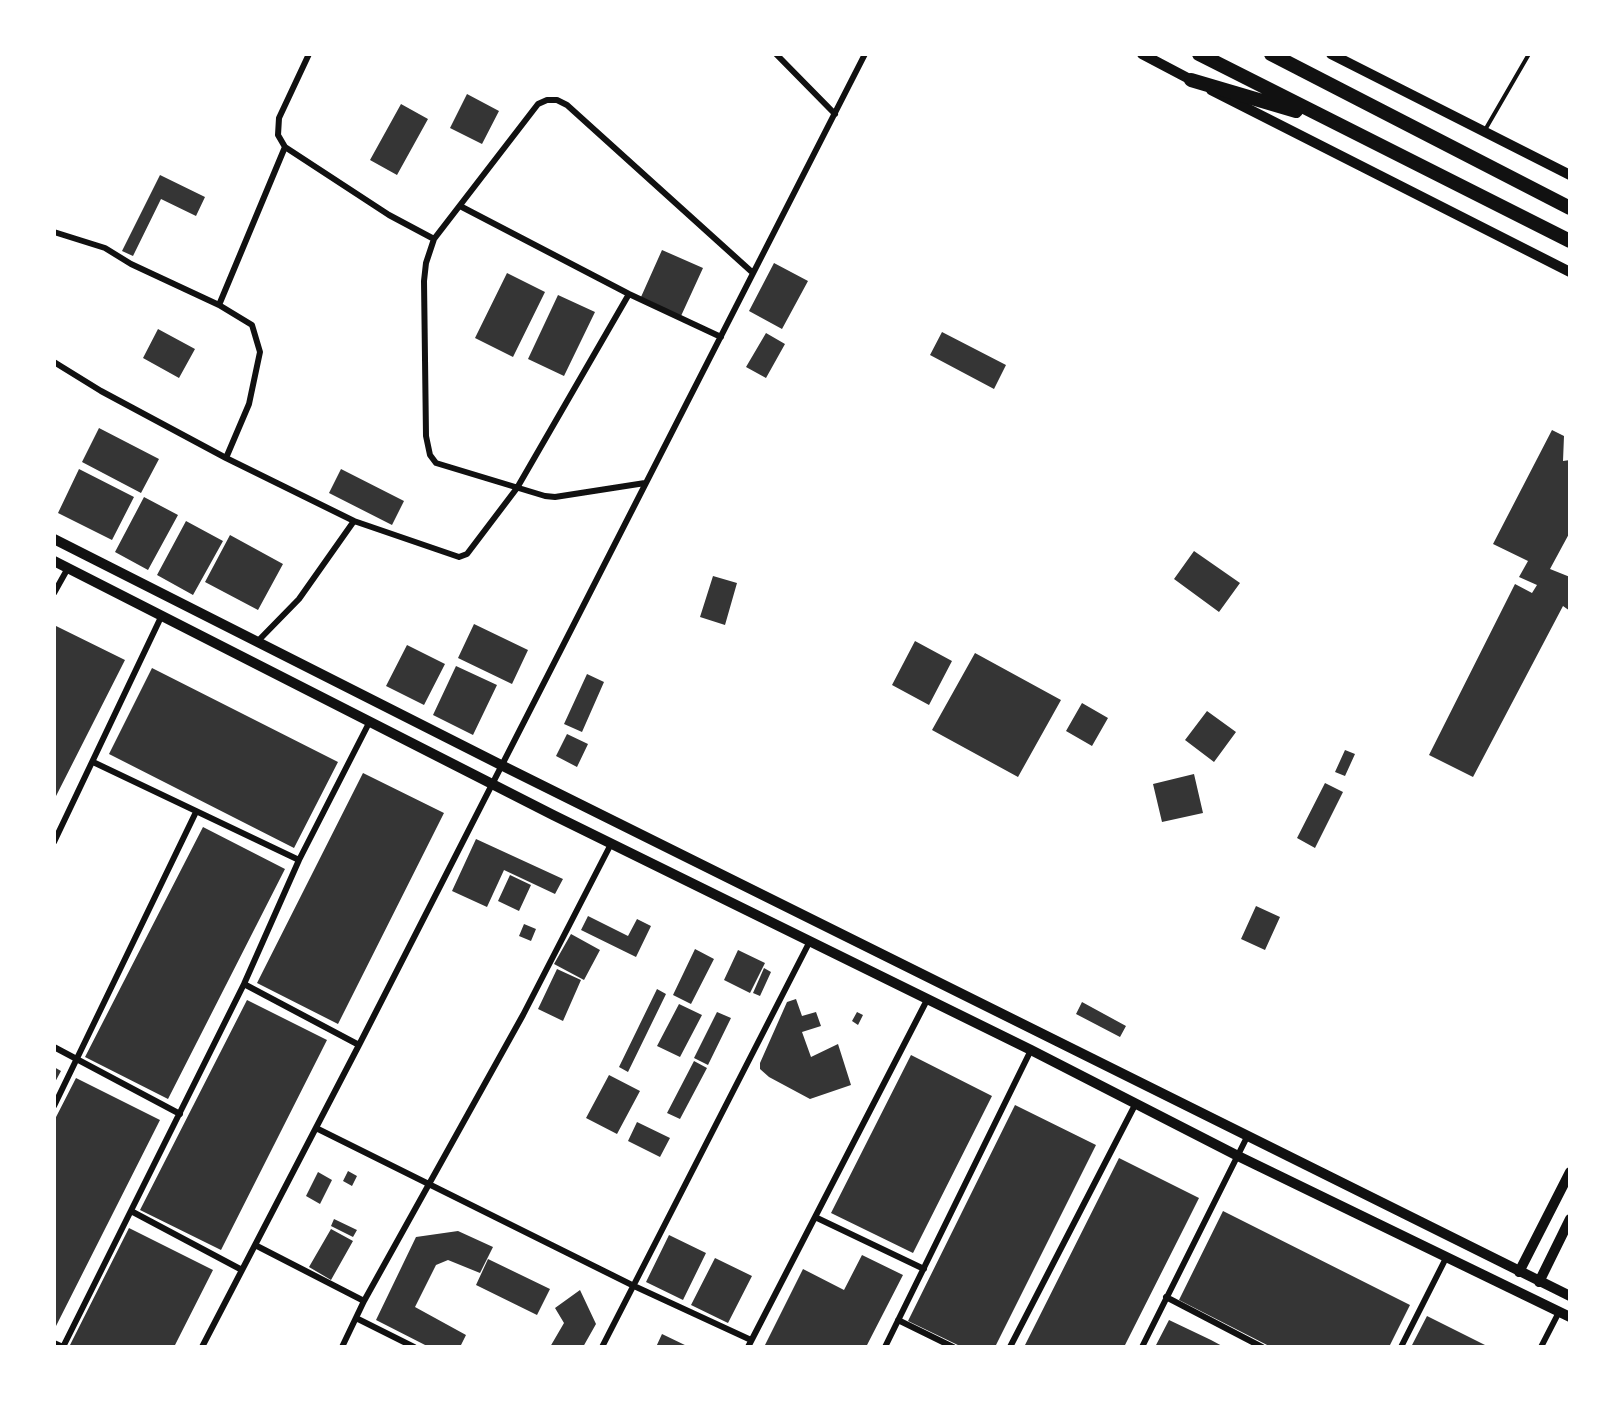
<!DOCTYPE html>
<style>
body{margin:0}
#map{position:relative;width:1624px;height:1401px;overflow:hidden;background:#fff;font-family:"Space Grotesk",sans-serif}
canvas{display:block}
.frame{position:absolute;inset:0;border:56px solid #fff;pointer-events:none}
</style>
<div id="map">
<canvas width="1624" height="1401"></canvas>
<div class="frame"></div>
</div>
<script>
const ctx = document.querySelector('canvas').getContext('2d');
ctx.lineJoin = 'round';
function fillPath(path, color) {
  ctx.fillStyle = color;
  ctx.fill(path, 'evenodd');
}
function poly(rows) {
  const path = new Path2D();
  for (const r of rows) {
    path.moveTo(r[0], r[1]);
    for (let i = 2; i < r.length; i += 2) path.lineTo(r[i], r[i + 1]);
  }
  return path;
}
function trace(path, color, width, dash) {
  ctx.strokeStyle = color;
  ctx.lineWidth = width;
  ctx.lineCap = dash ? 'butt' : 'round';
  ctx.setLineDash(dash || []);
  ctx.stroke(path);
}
const building = poly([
 [467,94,499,111,482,144,450,128],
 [401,104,428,119,397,175,370,160],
 [160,175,205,197,196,216,161,199,133,256,122,251],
 [662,250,703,268,681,316,641,297],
 [774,263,808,281,782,329,749,311],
 [507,273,545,292,513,357,475,338],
 [558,295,595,312,564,376,528,359],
 [158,329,195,349,179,378,143,358],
 [942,332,1006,365,994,389,930,355],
 [766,333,785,344,766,378,746,367],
 [99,428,159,459,141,493,82,462],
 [1552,430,1564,436,1563,461,1570,460,1570,532,1550,569,1570,577,1570,611,1563,606,1473,777,1429,755,1515,584,1532,593,1537,585,1519,577,1528,561,1493,544],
 [79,469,134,497,112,540,58,513],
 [341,469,404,501,392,525,329,493],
 [144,497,178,515,148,570,115,552],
 [186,521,223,541,193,595,157,575],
 [230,535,283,564,258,610,205,582],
 [1194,551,1240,583,1219,612,1174,579],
 [713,576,737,583,725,625,700,617],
 [474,624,528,650,512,684,458,658],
 [54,625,125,660,54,800],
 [915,641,952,661,929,705,892,685],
 [407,645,445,664,424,705,386,686],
 [975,653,1061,700,1018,777,932,730],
 [456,666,497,685,473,735,433,715],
 [152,668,338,762,294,848,109,754],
 [587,674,604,682,582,732,564,724],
 [1082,703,1108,718,1092,746,1066,731],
 [1207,711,1236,732,1214,762,1185,740],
 [567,734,588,744,577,767,556,756],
 [1345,750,1355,754,1345,776,1335,772],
 [363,773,444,813,338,1024,257,983],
 [1194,774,1203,813,1162,822,1153,784],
 [1325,783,1343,792,1315,848,1297,838],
 [203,827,285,869,168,1099,85,1057],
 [476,839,563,879,555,894,504,870,487,907,452,891],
 [510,875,531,885,519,911,498,901],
 [1256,906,1280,917,1265,950,1241,939],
 [588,916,628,936,637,919,651,926,636,957,581,930],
 [524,924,536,929,531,941,519,936],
 [571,934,600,950,584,980,554,964],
 [695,949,714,959,691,1004,673,995],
 [738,950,765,963,750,993,724,980],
 [764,968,771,972,760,996,753,993],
 [557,969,581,980,563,1021,538,1009],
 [657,989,666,994,628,1072,619,1067],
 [796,999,802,1016,816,1012,821,1026,802,1032,811,1057,838,1044,851,1085,810,1099,769,1077,760,1069,760,1063,787,1002],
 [247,1000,327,1040,221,1250,140,1210],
 [1082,1002,1126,1026,1120,1037,1076,1014],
 [679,1004,702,1015,680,1057,657,1046],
 [717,1012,731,1018,708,1065,694,1058],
 [857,1012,863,1015,858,1025,852,1021],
 [911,1055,992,1096,913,1253,831,1213],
 [694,1061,707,1068,680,1119,667,1113],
 [54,1067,61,1071,54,1084],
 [609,1075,640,1091,617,1134,586,1118],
 [76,1078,160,1120,54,1330,54,1121],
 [1015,1105,1096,1145,995,1347,962,1347,908,1321],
 [637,1122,670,1138,660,1157,628,1141],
 [1119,1158,1199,1198,1184,1228,1124,1347,1024,1347],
 [348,1171,357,1176,352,1186,343,1181],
 [318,1172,332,1180,320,1204,306,1196],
 [1223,1211,1410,1305,1389,1347,1271,1347,1179,1300],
 [334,1219,357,1230,353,1237,331,1226],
 [129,1228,213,1270,174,1347,69,1347],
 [331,1229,353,1241,331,1280,309,1267],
 [458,1231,493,1247,480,1273,448,1260,436,1265,415,1307,466,1335,460,1347,429,1347,376,1320,416,1237],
 [669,1235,706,1253,683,1300,646,1282],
 [862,1255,903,1275,866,1347,764,1347,803,1269,844,1290],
 [715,1258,752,1276,728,1323,691,1305],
 [488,1259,550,1289,537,1315,476,1285],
 [580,1290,596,1324,583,1347,550,1347,564,1323,555,1308],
 [1427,1316,1489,1347,1411,1347],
 [1169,1320,1211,1340,1224,1347,1155,1347],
 [662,1334,689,1347,656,1347]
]);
const service = poly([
 [1485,130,1529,54]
]);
const minor = poly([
 [309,54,279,118,278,135,285,147,389,215,434,239,426,263,424,281,426,436,430,455,436,463,545,496,555,497,645,483],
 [776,54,835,114],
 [460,206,629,294,721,337],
 [54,232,105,248,131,264,219,305],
 [434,239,538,104,547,100,557,100,567,105,753,273],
 [54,362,101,391,226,458],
 [354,521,459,557,467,554,517,488,629,294],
 [54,593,68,568],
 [257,642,299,599,354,521,226,458,249,404,260,352,252,325,219,305,285,147],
 [93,762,299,860],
 [54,842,162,615],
 [244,984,359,1045],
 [54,1047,180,1114],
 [54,1106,196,812],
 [316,1128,634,1286,751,1340],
 [131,1211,242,1270],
 [815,1217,924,1269],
 [255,1245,364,1301],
 [1166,1297,1262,1347],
 [356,1318,414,1347],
 [898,1320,953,1347],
 [54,1343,63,1347],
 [63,1347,244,984,299,860,370,721],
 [202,1347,359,1045,865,54],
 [342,1347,364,1301,523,1015,611,844],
 [602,1347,810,941],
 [748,1347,927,1000],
 [885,1347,1031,1050],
 [1010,1347,1136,1103],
 [1142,1347,1247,1137],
 [1401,1347,1446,1258],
 [1541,1347,1559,1312]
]);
const tertiary = poly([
 [1142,54,1197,83],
 [1331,54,1570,175],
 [1211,90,1570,272],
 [54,539,501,765,1570,1296],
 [54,561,553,815,1031,1050,1238,1156,1570,1317],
 [1519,1272,1570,1172],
 [1539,1282,1570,1219]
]);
const trunk = poly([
 [1199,54,1570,241],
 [1271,54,1570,208],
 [1191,80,1296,111]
]);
fillPath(building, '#353535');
trace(service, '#111', 4);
trace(minor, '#111', 6);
trace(tertiary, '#111', 10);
trace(trunk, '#111', 14);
</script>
